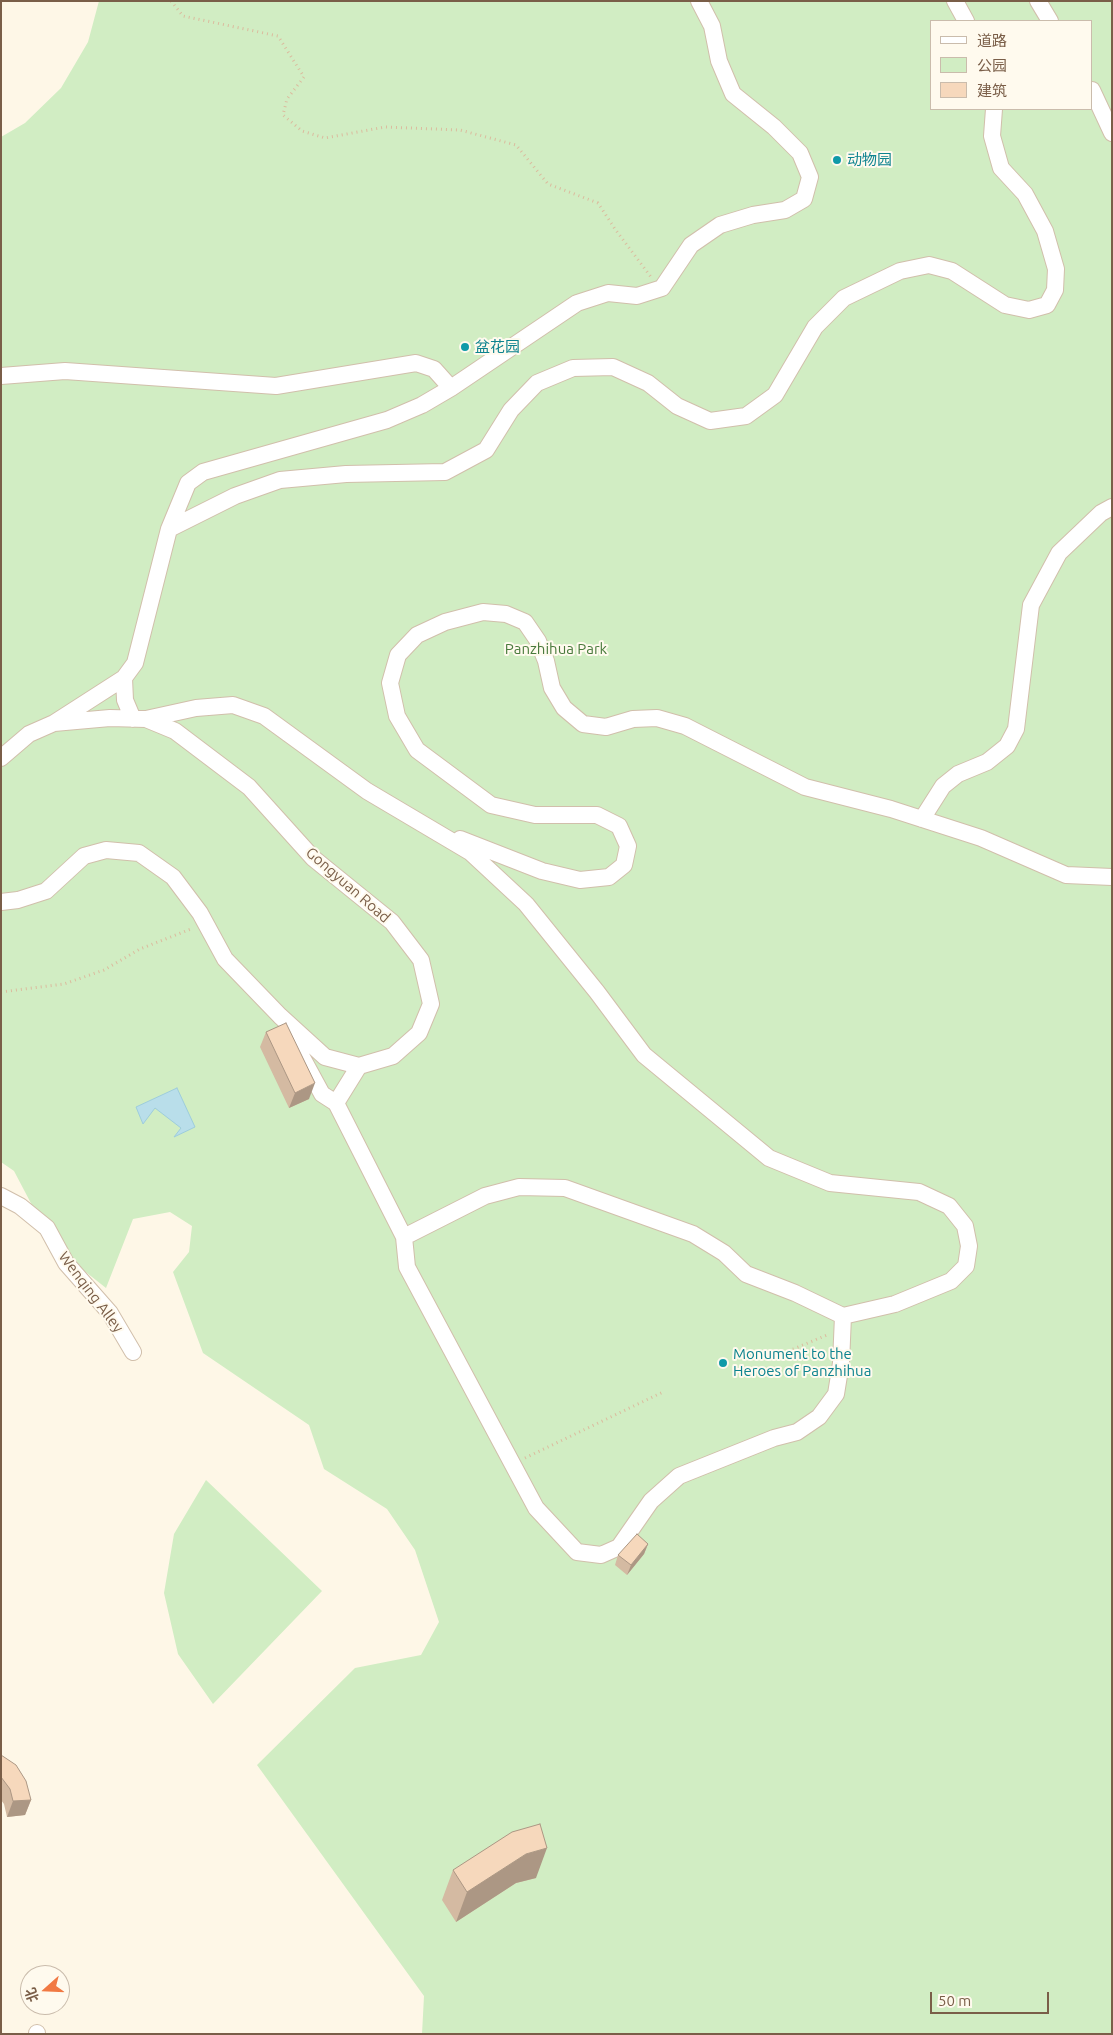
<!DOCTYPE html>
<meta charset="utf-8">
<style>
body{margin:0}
#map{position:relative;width:1113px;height:2035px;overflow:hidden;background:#fef7e7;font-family:Ubuntu,"Noto Sans SC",sans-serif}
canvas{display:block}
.frame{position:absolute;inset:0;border:2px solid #7a5e48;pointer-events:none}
.legend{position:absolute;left:930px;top:20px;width:162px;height:90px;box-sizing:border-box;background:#fffaee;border:1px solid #cabcac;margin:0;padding:6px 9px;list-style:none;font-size:15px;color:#7a5e48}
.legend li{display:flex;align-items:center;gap:10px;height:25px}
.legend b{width:25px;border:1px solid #cabcac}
.north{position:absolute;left:20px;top:1965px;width:50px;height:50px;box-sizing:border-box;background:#fffaee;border:1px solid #cabcac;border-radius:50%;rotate:250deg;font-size:14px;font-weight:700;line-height:20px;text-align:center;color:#7a5e48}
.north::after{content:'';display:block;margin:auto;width:18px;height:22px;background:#f17943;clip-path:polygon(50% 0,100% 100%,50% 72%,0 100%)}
.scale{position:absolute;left:930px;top:1992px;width:119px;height:22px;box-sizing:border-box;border:2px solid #7a5e48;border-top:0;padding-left:6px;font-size:15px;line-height:18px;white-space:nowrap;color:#7a5e48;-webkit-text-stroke:4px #fffaee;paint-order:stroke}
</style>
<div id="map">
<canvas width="1113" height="2035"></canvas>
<div class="frame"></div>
<ul class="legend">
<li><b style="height:6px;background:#fff"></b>道路</li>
<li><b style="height:14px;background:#d1edc3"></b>公园</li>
<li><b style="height:14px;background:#f6d8bc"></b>建筑</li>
</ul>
<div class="north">北</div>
<div class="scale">50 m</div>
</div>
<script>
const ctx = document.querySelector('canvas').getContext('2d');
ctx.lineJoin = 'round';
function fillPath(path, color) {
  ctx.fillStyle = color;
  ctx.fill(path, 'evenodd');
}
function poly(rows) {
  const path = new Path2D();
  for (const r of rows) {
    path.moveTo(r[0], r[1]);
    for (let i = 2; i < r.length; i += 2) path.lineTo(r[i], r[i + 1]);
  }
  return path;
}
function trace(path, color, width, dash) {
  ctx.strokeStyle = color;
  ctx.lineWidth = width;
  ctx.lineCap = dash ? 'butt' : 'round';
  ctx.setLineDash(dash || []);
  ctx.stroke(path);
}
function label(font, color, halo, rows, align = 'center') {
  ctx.font = font + ' Ubuntu,"Noto Sans SC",sans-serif';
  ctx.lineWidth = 4;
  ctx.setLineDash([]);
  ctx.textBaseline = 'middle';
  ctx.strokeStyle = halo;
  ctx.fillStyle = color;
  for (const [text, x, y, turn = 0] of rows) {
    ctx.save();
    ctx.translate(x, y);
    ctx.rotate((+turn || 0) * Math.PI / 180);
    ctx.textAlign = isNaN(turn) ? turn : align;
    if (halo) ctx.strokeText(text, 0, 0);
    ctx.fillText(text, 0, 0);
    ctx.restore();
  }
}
const green = poly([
 [99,1,1112,1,1112,2034,422,2034,424,1996,257,1765,355,1668,421,1655,439,1622,415,1550,387,1509,324,1469,309,1425,203,1353,173,1272,189,1252,192,1226,170,1212,133,1219,106,1288,54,1247,14,1171,1,1162,1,137,25,123,61,88,88,42],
 [932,21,1092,21,1092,109,932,109],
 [206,1480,322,1591,213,1704,178,1654,164,1593,174,1534]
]);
const water = poly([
 [177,1088,195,1127,174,1137,181,1128,155,1108,143,1124,136,1107,177,1088]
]);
const path = poly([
 [171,1,183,16,278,36,304,77,287,99,283,115,302,131,325,138,385,127,460,130,516,145,548,184,598,203,615,229,651,277],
 [1,992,64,984,104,970,140,949,191,929],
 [779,1355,827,1335],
 [525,1458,663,1392]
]);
const minor = poly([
 [955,1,966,21],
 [1038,1,1050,21],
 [1092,90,1112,133],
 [1,376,65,371,276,386,416,363,434,369,451,388],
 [169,529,235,496,280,480,346,474,445,472,486,450,511,410,537,383,573,368,613,367,648,383,677,406,710,421,746,416,775,395,815,327,844,298,900,271,929,265,952,271,1005,305,1029,310,1047,305,1055,290,1056,269,1045,231,1025,194,1001,168,992,136,994,109],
 [124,678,125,700,133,719],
 [146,719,196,708,233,705,264,716,367,791,470,852,526,904,597,992,644,1055,769,1158,830,1183,919,1192,949,1206,965,1226,969,1246,966,1266,951,1281,895,1304,843,1316,795,1293,746,1274,724,1253,693,1234,565,1188,519,1187,485,1196,404,1237],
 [54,723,124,678,135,663,169,529,188,483,203,472,387,420,422,405,451,388,577,303,608,293,637,296,662,288,691,245,720,225,753,215,785,210,804,199,810,177,800,153,774,127,733,94,719,61,712,26,699,1],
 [1,758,29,734,54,723,110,718,146,719,175,731,249,787,313,858,392,922,421,960,431,1004,419,1033,393,1056,359,1066,325,1057,280,1016,225,959,200,913,173,877,139,853,106,850,84,856,46,891,18,900,1,902],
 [922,819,943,786,958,774,987,762,1007,746,1016,729,1031,605,1059,553,1101,513,1112,507],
 [460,839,542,871,580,880,609,877,624,865,628,846,619,826,597,815,535,815,491,805,417,750,397,716,390,683,398,655,417,635,445,622,483,612,506,614,525,622,538,641,546,661,552,688,564,708,583,724,606,727,633,719,657,718,685,726,805,787,891,809,981,838,1066,875,1112,877],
 [290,1035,322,1094,336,1103,404,1237,407,1267,536,1508,577,1552,601,1555,619,1547,651,1501,679,1476,774,1438,797,1432,819,1417,836,1394,841,1363,843,1316],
 [336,1103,359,1066],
 [1,1196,20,1206,47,1228,66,1263,110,1313,133,1352],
 [37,2033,37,2034]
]);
const wall = poly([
 [266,1032,309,1099,289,1108,260,1047],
 [648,1544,644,1554,627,1575,615,1565,618,1555],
 [1,1755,31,1800,25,1815,7,1817,4,1804,1,1800],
 [453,1870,536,1878,516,1883,456,1922,442,1900]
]);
const shadedWall = poly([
 [315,1083,309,1099,289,1108,295,1093],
 [648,1544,644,1554,627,1575,631,1565],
 [31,1800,25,1815,7,1817,13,1801],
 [547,1848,536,1878,516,1883,456,1922,467,1892,526,1854]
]);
const building = poly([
 [286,1023,315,1083,295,1093,266,1032,286,1023],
 [637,1534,648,1544,631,1565,618,1555,637,1534],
 [1,1755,16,1765,26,1781,31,1800,13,1801,10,1789,1,1777,1,1755],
 [540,1824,547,1848,526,1854,467,1892,453,1870,512,1832,540,1824]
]);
const markers = [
 [837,160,5,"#0f9aa8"],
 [465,347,5,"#0f9aa8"],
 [723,1363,5,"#0f9aa8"]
];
const cultureNames = [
 ["动物园",847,160],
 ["盆花园",475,347],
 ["Monument to the",733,1354],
 ["Heroes of Panzhihua",733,1371]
];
const parkNames = [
 ["Panzhihua Park",556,649]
];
const streetNames = [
 ["Gongyuan Road",348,885,41],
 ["Wenqing Alley",91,1292,53]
];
fillPath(green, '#d1edc3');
fillPath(water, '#b9deea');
trace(water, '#9ecddc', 1);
trace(minor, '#d1bfab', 18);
trace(path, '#dbbb9e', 3, [1, 4]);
trace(minor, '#fff', 16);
fillPath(wall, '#d4baa2');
fillPath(shadedWall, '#ac9784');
fillPath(building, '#f6d8bc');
trace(building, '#ac9784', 1);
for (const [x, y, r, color] of markers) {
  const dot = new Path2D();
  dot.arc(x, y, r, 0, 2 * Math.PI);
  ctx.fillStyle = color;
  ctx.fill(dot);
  trace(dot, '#fffaee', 2);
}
label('15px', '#0d838f', '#fffaee', cultureNames, 'left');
label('15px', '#497a3c', '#fffaee', parkNames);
label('15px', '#7a5e48', '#fffaee', streetNames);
</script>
